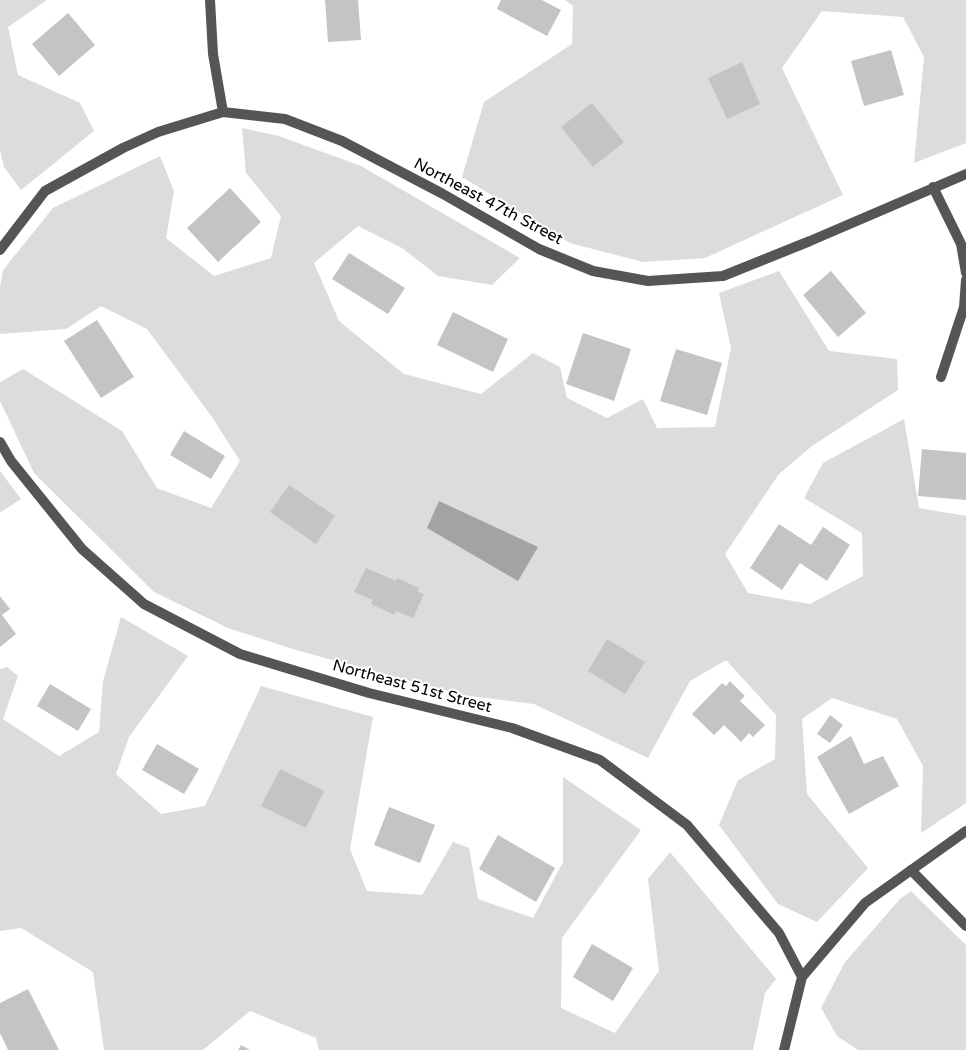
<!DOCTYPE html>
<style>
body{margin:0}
canvas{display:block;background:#fff}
</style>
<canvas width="966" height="1050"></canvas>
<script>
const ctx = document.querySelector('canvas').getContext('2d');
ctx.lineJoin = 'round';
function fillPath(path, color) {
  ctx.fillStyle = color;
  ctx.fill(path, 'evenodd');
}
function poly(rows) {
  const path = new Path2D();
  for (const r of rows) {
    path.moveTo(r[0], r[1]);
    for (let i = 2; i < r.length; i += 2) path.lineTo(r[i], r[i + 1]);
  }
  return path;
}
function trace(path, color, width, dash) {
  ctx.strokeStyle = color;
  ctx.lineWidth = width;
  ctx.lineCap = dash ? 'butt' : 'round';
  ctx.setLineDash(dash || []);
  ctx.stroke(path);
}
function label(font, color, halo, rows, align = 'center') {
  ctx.font = font + ' "Varela Round",sans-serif';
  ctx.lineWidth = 4;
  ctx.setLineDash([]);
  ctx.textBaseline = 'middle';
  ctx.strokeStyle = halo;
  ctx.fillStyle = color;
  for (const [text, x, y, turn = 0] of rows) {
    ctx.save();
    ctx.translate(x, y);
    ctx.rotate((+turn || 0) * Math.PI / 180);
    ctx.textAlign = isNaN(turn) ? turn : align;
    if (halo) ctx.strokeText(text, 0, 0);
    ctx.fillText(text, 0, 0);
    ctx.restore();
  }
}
const green = poly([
 [0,0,47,0,8,27,18,75,80,103,94,131,21,190,4,167,0,150],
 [565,0,966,0,966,143,914,163,924,57,903,17,822,11,782,68,843,195,705,258,643,262,570,243,462,177,484,102,572,44,573,6],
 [242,128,279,136,361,166,520,258,492,285,438,276,402,248,358,226,314,263,339,321,404,374,481,394,533,353,560,367,567,398,607,418,643,399,657,428,715,427,731,348,719,293,779,271,829,351,897,359,898,390,812,446,779,474,725,554,748,593,810,604,863,576,862,533,804,498,823,463,904,419,919,508,966,516,966,803,921,833,923,766,897,719,832,698,802,719,807,794,868,868,817,922,778,904,719,825,738,780,775,759,776,715,726,660,690,681,648,758,534,704,462,695,299,651,228,628,154,592,34,473,0,401,0,382,23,369,122,431,157,488,211,508,240,461,212,417,147,329,101,306,66,329,0,334,0,287,3,270,53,208,160,156,174,191,166,238,214,276,271,258,281,216,246,173],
 [0,471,21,499,1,512,0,511],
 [121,617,188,656,129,737,116,774,161,814,205,806,261,686,373,717,350,849,367,891,422,895,453,842,469,848,478,899,533,918,563,862,563,777,641,830,562,938,561,1008,615,1033,659,971,648,879,670,852,776,979,765,993,753,1050,319,1050,316,1038,250,1011,203,1050,104,1050,93,972,21,928,0,931,0,669,7,667,18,676,3,719,59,756,99,732,103,681],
 [911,891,966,945,966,1050,858,1050,837,1036,821,1008,845,962,900,899]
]);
const water = poly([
 [439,501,538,547,518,581,427,528]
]);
const building = poly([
 [325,0,358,0,361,40,328,42],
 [501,0,542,0,561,10,547,36,497,9],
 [68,13,95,45,59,76,32,44],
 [891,50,904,95,864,106,851,61],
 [742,62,760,104,727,119,708,78],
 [592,103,624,142,593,167,561,127],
 [230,188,261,222,218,262,187,228],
 [349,253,405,288,388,314,332,279],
 [831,271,866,313,838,337,803,295],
 [453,312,508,339,493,372,437,345],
 [97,320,134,377,101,398,64,341],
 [583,333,631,349,614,401,566,384],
 [676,349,722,363,707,415,660,401],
 [184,431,225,456,211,479,170,455],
 [922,449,966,453,966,500,918,496],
 [289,485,335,516,316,544,270,512],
 [779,524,811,545,823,527,850,545,827,581,800,563,782,590,750,568],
 [366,568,396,581,397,578,419,588,417,591,424,594,413,618,396,611,394,615,371,604,373,600,354,592],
 [0,596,10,609,2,615,16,634,0,647],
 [607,639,645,662,625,694,588,671],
 [730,681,745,696,740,701,765,725,753,737,749,733,741,742,724,725,714,735,692,714,722,683,726,686],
 [50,684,91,709,78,731,37,706],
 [830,715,843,725,830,743,817,734],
 [851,736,864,764,883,756,899,786,849,814,817,757],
 [157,744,199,769,184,794,142,770],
 [280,769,324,791,306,828,261,806],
 [389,807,435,825,420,863,374,845],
 [498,835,555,868,536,902,479,869],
 [592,944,633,968,613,1001,573,977],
 [28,989,59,1050,8,1050,0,1033,0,1003],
 [241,1045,250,1050,238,1050]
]);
const lane = poly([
 [911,870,966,926]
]);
const street = poly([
 [210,0,213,54,223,112],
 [933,187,961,244,966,273],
 [0,250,45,191,123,148,158,132,223,112,285,119,342,141,443,194,539,249,593,271,648,281,723,276,810,241,966,174],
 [941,377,964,307,966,280],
 [0,442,11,461,82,549,144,604,240,654,369,693,512,728,600,760,687,825,779,933,802,977],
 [784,1050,802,977,865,903,966,831]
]);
const streetNames = [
 ["Northeast 47th Street",488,202,28],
 ["Northeast 51st Street",412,687,15]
];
fillPath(green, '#dcdcdc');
fillPath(water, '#a3a3a3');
fillPath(building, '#c4c4c4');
trace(lane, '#555', 10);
trace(street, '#555', 10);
label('16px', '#000', '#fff', streetNames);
</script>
